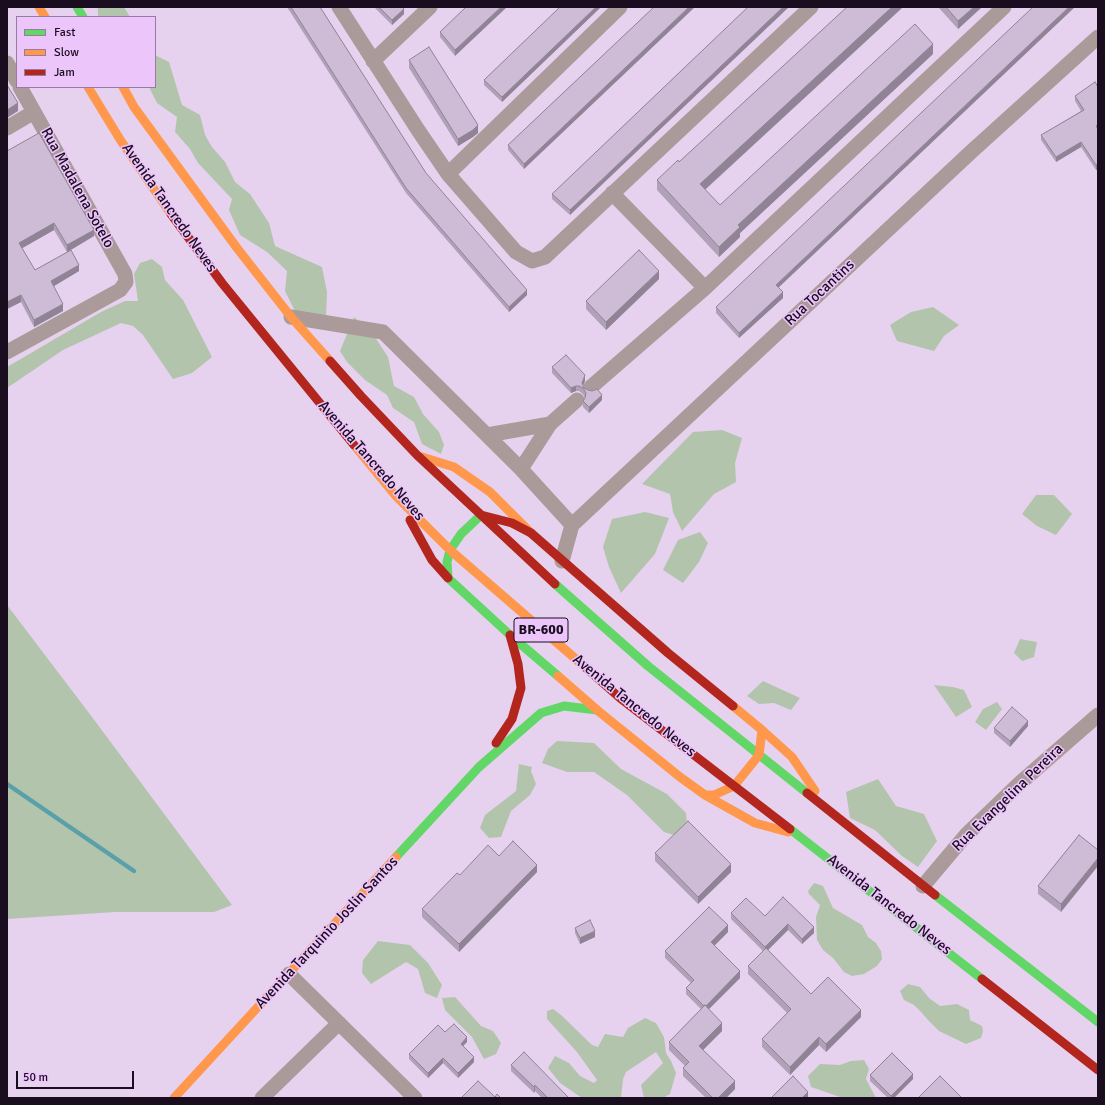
<!DOCTYPE html>
<style>
body{margin:0}
#map{position:relative;width:1105px;height:1105px;overflow:hidden;background:#e6d2ee;font-family:Signika,sans-serif}
canvas{display:block}
.frame{position:absolute;inset:0;border:8px solid #1b0d20;pointer-events:none}
.legend{position:absolute;left:16px;top:16px;width:140px;height:72px;box-sizing:border-box;background:#ecc5fb;border:1px solid #987ba3;margin:0;padding:5px 7px;list-style:none;font-size:12px;color:#1b0d20}
.legend li{display:flex;align-items:center;gap:8px;height:20px}
.legend b{width:20px;border:1px solid #987ba3}
.scale{position:absolute;left:16px;top:1071px;width:118px;height:18px;box-sizing:border-box;border:2px solid #1b0d20;border-top:0;padding-left:5px;font-size:12px;line-height:14px;white-space:nowrap;color:#1b0d20;-webkit-text-stroke:3px #ecc5fb;paint-order:stroke}
</style>
<div id="map">
<canvas width="1105" height="1105"></canvas>
<div class="frame"></div>
<ul class="legend">
<li><b style="height:5px;background:#63d668"></b>Fast</li>
<li><b style="height:5px;background:#ff974d"></b>Slow</li>
<li><b style="height:5px;background:#b3261e"></b>Jam</li>
</ul>
<div class="scale">50 m</div>
</div>
<script>
const ctx = document.querySelector('canvas').getContext('2d');
ctx.lineJoin = 'round';
function fillPath(path, color) {
  ctx.fillStyle = color;
  ctx.fill(path, 'evenodd');
}
function poly(rows) {
  const path = new Path2D();
  for (const r of rows) {
    path.moveTo(r[0], r[1]);
    for (let i = 2; i < r.length; i += 2) path.lineTo(r[i], r[i + 1]);
  }
  return path;
}
function trace(path, color, width, dash) {
  ctx.strokeStyle = color;
  ctx.lineWidth = width;
  ctx.lineCap = dash ? 'butt' : 'round';
  ctx.setLineDash(dash || []);
  ctx.stroke(path);
}
function label(font, color, halo, rows, align = 'center') {
  ctx.font = font + ' Signika,sans-serif';
  ctx.lineWidth = 3;
  ctx.setLineDash([]);
  ctx.textBaseline = 'middle';
  ctx.strokeStyle = halo;
  ctx.fillStyle = color;
  for (const [text, x, y, turn = 0] of rows) {
    ctx.save();
    ctx.translate(x, y);
    ctx.rotate((+turn || 0) * Math.PI / 180);
    ctx.textAlign = isNaN(turn) ? turn : align;
    if (halo) ctx.strokeText(text, 0, 0);
    ctx.fillText(text, 0, 0);
    ctx.restore();
  }
}
const green = poly([
 [96,7,124,7,130,17,98,17,98,9],
 [155,55,169,62,182,105,200,115,205,135,212,147,225,162,235,182,250,194,269,223,275,246,322,267,327,292,326,318,296,313,285,291,287,271,267,252,240,235,229,210,232,199,198,163,190,149,175,132,177,117,157,103,149,87,155,87],
 [152,259,162,267,165,280,183,300,212,357,192,373,173,379,143,335,133,326,121,323,63,350,7,388,7,367,101,312,125,301,138,301,134,274,140,263],
 [933,307,959,325,944,336,934,351,897,341,890,325,911,312],
 [354,317,371,331,388,357,394,386,414,397,423,414,439,432,444,445,441,454,422,444,414,422,393,408,387,395,365,380,347,362,340,351],
 [722,430,742,438,735,463,736,482,714,494,682,531,673,512,670,494,642,484,693,432],
 [1036,495,1054,495,1072,514,1056,535,1037,526,1022,514],
 [645,512,669,518,655,554,621,593,609,567,603,547,612,519],
 [700,532,708,543,699,562,683,583,663,570,678,540],
 [7,605,92,717,232,905,214,912,115,912,7,919],
 [1020,639,1037,642,1034,657,1022,661,1014,653],
 [763,681,800,698,791,710,774,703,759,704,747,696],
 [934,685,953,687,964,690,972,707,956,717],
 [997,702,1002,709,986,730,975,722,983,709],
 [557,741,594,743,621,769,667,794,686,813,687,826,677,836,664,832,627,795,594,772,567,772,542,763,548,749],
 [519,764,532,767,531,771,536,784,530,795,511,811,501,837,489,838,480,828,485,815,516,791],
 [878,779,896,806,924,814,937,841,918,867,902,856,875,830,850,818,846,792],
 [814,883,823,886,833,908,862,925,868,937,876,943,881,951,882,959,877,966,864,974,852,976,844,972,833,958,823,950,817,940,816,917,820,905,809,894,808,891],
 [378,941,410,945,428,963,442,985,437,998,425,993,418,969,406,962,371,984,362,973,363,960],
 [908,984,920,987,929,998,940,1006,957,1004,969,1010,970,1020,982,1026,983,1031,981,1038,966,1044,939,1031,928,1020,922,1013,914,1005,904,1000,900,991],
 [455,997,481,1026,493,1031,501,1043,496,1054,484,1059,472,1037,445,1010,442,998],
 [553,1009,561,1015,592,1045,598,1047,605,1034,623,1037,628,1028,645,1018,656,1023,664,1037,666,1053,671,1061,676,1073,670,1094,663,1098,644,1098,641,1085,663,1063,656,1052,626,1072,623,1079,621,1098,582,1098,560,1083,548,1068,555,1056,569,1063,580,1076,594,1083,597,1080,577,1052,547,1019,547,1011],
 [864,1060,869,1069,866,1079,876,1098,843,1098,811,1087,808,1076,820,1064,840,1065,851,1061]
]);
const stream = poly([
 [7,784,134,871]
]);
const street = poly([
 [339,7,418,130,448,174,516,252,532,261,545,257,811,7],
 [373,61,430,7],
 [7,63,17,81],
 [7,128,34,112],
 [448,174,620,7],
 [612,193,705,288,1004,7],
 [291,317,383,332,521,469,572,525],
 [7,352,120,290,126,282,125,274,20,87],
 [591,387,705,288],
 [487,435,550,424],
 [521,469,550,424,577,400],
 [562,561,572,525,972,151,1098,37],
 [923,886,966,835,1020,783,1098,715],
 [289,974,415,1098],
 [262,1098,339,1023]
]);
const fast = poly([
 [77,7,83,17],
 [481,515,461,534,450,550,447,562,448,578,510,635,558,676],
 [555,584,648,666,807,793],
 [790,829,982,979],
 [396,857,479,767,541,713,564,706,597,710],
 [935,895,1098,1022]
]);
const slow = poly([
 [39,7,45,17],
 [88,87,121,141,171,214],
 [123,87,134,107,237,248,291,317,330,361],
 [354,445,395,495,450,550,585,667],
 [422,457,454,467,490,492,531,533],
 [558,676,597,710,680,777,705,795,714,795,734,786,759,755,762,730,733,706],
 [762,730,792,757,815,791],
 [705,795,755,823,788,832],
 [174,1098,396,857]
]);
const jam = poly([
 [171,214,222,283,354,445],
 [330,361,361,396,417,455,555,584],
 [481,515,512,523,531,533,668,653,733,706],
 [410,520,432,560,448,578],
 [585,667,620,698,790,829],
 [496,743,512,719,521,688,518,664,510,635],
 [807,793,935,895],
 [982,979,1098,1070]
]);
const wall = poly([
 [287,7,320,7,426,173,527,295,509,312,406,193],
 [375,7,402,7,404,14,392,25,375,8],
 [466,7,455,56,440,37,440,32],
 [560,7,601,7,502,102,484,85,484,80],
 [654,7,524,169,508,150,508,145],
 [748,7,570,215,552,199,552,194],
 [847,7,903,7,705,190,720,205,933,54,740,233,740,237,719,257,657,190,657,180,679,162],
 [939,7,982,7,958,29,939,8],
 [409,60,478,133,473,137,458,146,409,68],
 [1098,87,1098,169,1096,170,1081,147,1056,162,1041,140,1041,135,1081,111,1075,101,1075,96],
 [7,151,94,236,71,250,79,271,53,286,63,311,34,327,21,302,7,309],
 [54,230,67,252,35,270,22,248],
 [659,279,606,330,586,309,586,301],
 [779,288,783,298,739,338,716,313,716,307],
 [552,367,585,381,583,385,584,388,602,400,589,413,583,407,583,401,585,398,583,394,579,391,576,391,571,393,552,373],
 [1028,726,1010,747,994,733,994,728],
 [1079,835,1061,912,1038,894,1038,886],
 [655,853,731,872,698,904,655,861],
 [499,856,537,872,459,952,422,917,422,909,460,875],
 [731,913,765,916,814,933,802,944,788,930,768,950,811,994,861,1017,826,1052,819,1045,790,1075,762,1047,762,1039,787,1013,748,974,748,966,763,951,731,919],
 [575,928,595,937,580,944,575,933],
 [728,932,714,946,740,978,709,1009,722,1031,703,1050,735,1089,726,1098,706,1098,683,1076,683,1068,685,1066,669,1050,669,1042,701,1009,686,994,686,988,691,983,665,958,665,951],
 [445,1032,467,1042,463,1046,474,1062,458,1078,443,1063,428,1078,409,1059,409,1054],
 [511,1065,569,1098,542,1098,535,1091,534,1093,511,1071],
 [870,1075,913,1079,894,1098,888,1098,870,1081]
]);
const shadedWall = poly([
 [501,7,507,7,455,56,455,50],
 [596,7,601,7,502,102,502,97],
 [689,7,695,7,524,169,524,164],
 [783,7,789,7,570,215,570,210],
 [892,7,903,7,700,194,700,184],
 [974,7,982,7,958,29,958,21],
 [1069,7,1075,7,776,290,776,285],
 [404,9,404,14,392,25,392,20],
 [933,44,933,54,740,233,740,237,719,257,719,247,738,225],
 [18,103,18,111,7,118,7,110],
 [478,125,478,133,473,137,458,146,458,139],
 [1081,142,1081,147,1056,162,1056,157],
 [1098,164,1098,169,1096,170,1096,165],
 [54,223,54,230,19,250,19,243],
 [94,230,94,236,67,252,67,245],
 [79,265,79,271,51,288,51,281],
 [659,271,659,279,606,330,606,322],
 [527,290,527,295,509,312,509,307],
 [783,292,783,298,739,338,739,333],
 [21,295,21,302,7,309,7,302],
 [63,304,63,311,34,327,34,320],
 [585,375,585,381,582,388,582,383],
 [576,386,576,391,571,393,571,388],
 [602,395,602,400,589,413,589,407],
 [1028,721,1028,726,1010,747,1010,741],
 [1098,858,1098,866,1061,912,1061,904],
 [731,864,731,872,698,904,698,897],
 [537,865,537,872,459,952,459,944],
 [788,924,788,930,765,953,765,947],
 [728,925,728,932,711,949,711,942],
 [814,927,814,933,802,944,802,939],
 [595,931,595,937,580,944,580,938],
 [740,971,740,978,705,1013,705,1007],
 [861,1010,861,1017,826,1052,826,1044],
 [722,1023,722,1031,699,1054,699,1046],
 [467,1037,467,1042,461,1048,461,1044],
 [819,1037,819,1045,790,1075,790,1067],
 [474,1057,474,1062,458,1078,458,1073],
 [443,1058,443,1063,428,1078,428,1073],
 [913,1074,913,1079,894,1098,891,1098,891,1096],
 [735,1081,735,1089,726,1098,718,1098],
 [535,1085,535,1091,534,1093,534,1087],
 [808,1092,808,1097,807,1098,802,1098]
]);
const building = poly([
 [291,7,320,7,426,173,527,290,509,307,406,188,291,7],
 [379,7,402,7,404,9,392,20,379,7],
 [466,7,501,7,455,50,440,32,466,7],
 [560,7,596,7,502,97,484,80,560,7],
 [654,7,689,7,524,164,508,145,654,7],
 [748,7,783,7,570,210,552,194,748,7],
 [847,7,892,7,700,184,720,205,915,24,933,44,738,225,740,227,719,247,657,180,678,160,679,162,847,7],
 [946,7,974,7,958,21,946,7],
 [1033,7,1069,7,776,285,783,292,739,333,716,307,1033,7],
 [429,47,478,125,473,130,458,139,409,60,429,47],
 [1095,82,1098,87,1098,125,1096,126,1098,129,1098,164,1096,165,1081,142,1056,157,1041,135,1084,110,1075,96,1095,82],
 [7,85,18,103,7,110,7,85],
 [39,133,94,230,67,245,54,223,19,243,35,270,71,250,79,265,51,281,63,304,34,320,21,295,7,302,7,151,39,133],
 [639,250,659,271,606,322,586,301,639,250],
 [566,355,585,375,582,383,584,388,588,390,592,391,597,389,602,395,589,407,583,401,585,398,586,393,583,388,579,386,576,386,571,388,552,367,566,355],
 [1012,707,1028,721,1010,741,994,728,1012,707],
 [688,821,731,864,698,897,655,853,688,821],
 [1079,835,1098,850,1098,858,1061,904,1038,886,1079,835],
 [513,841,537,865,459,944,422,909,457,873,460,875,488,845,499,856,513,841],
 [783,897,814,927,802,939,788,924,765,947,731,913,746,898,765,916,783,897],
 [709,907,728,925,711,942,740,971,706,1006,705,1005,704,1006,686,988,694,980,665,951,709,907],
 [590,920,595,931,580,938,575,928,590,920],
 [766,948,811,994,828,977,861,1010,826,1044,819,1037,790,1067,762,1039,791,1009,748,966,766,948],
 [705,1005,722,1023,699,1046,735,1081,718,1098,713,1098,683,1068,689,1062,669,1042,705,1005],
 [454,1024,467,1037,461,1044,474,1057,458,1073,443,1058,428,1073,409,1054,438,1025,445,1032,454,1024],
 [524,1052,569,1098,548,1098,535,1085,534,1087,511,1065,524,1052],
 [892,1053,913,1074,891,1096,870,1075,892,1053],
 [793,1076,808,1092,802,1098,771,1098,793,1076],
 [940,1076,962,1098,918,1098,940,1076],
 [478,1081,495,1097,497,1094,501,1098,461,1098,478,1081]
]);
const shields = [
 [541,630,54]
];
const shieldNames = [
 ["BR-600",541,630]
];
const streetNames = [
 ["Rua Madalena Sotelo",77,188,61],
 ["Avenida Tancredo Neves",169,208,55],
 ["Rua Tocantins",820,293,-43],
 ["Avenida Tancredo Neves",371,461,49],
 ["Avenida Tancredo Neves",634,706,39],
 ["Rua Evangelina Pereira",1008,798,-44],
 ["Avenida Tancredo Neves",889,905,38],
 ["Avenida Tarquinio Joslin Santos",327,933,-47]
];
fillPath(green, '#b3c4ad');
trace(stream, '#59a0a9', 4.5);
trace(street, '#aa9b9a', 15);
trace(fast, '#63d668', 9);
trace(slow, '#ff974d', 9);
trace(jam, '#b3261e', 9);
fillPath(wall, '#b1a1b8');
fillPath(shadedWall, '#908396');
fillPath(building, '#cebbd6');
trace(building, '#908396', 1);
for (const [x, y, w] of shields) {
  const box = new Path2D();
  box.roundRect(x - w / 2, y - 12, w, 24, 3);
  ctx.fillStyle = '#ecc5fb';
  ctx.fill(box);
  trace(box, '#1b0d20', 1);
}
label('bold 14px', '#1b0d20', null, shieldNames);
label('15px', '#1b0d20', '#ecc5fb', streetNames);
</script>
